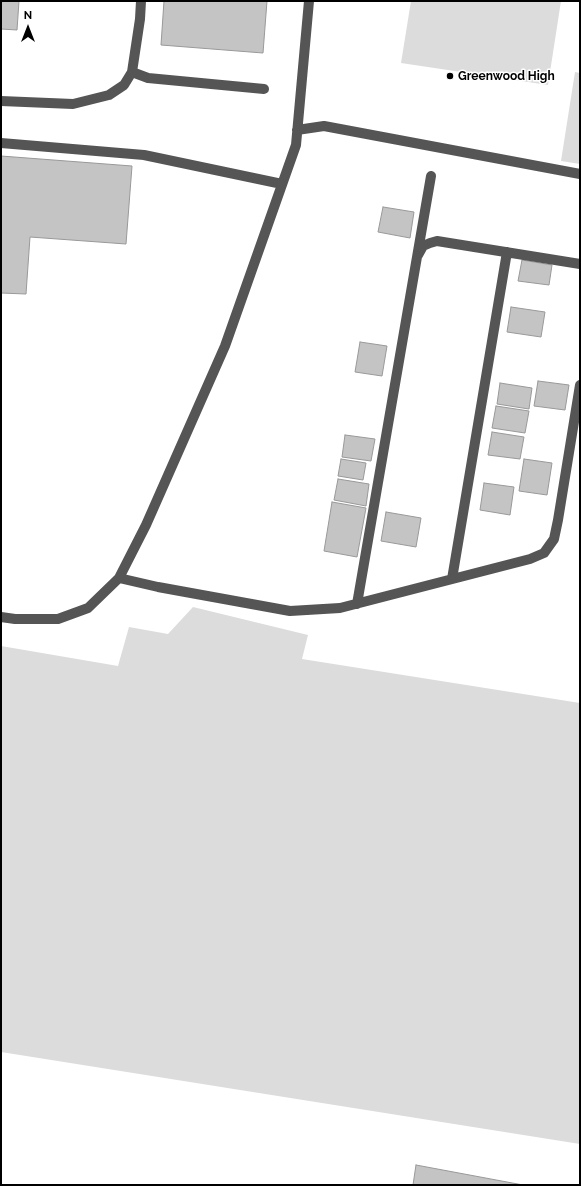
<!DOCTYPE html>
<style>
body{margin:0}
#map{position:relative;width:581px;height:1186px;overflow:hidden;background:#fff;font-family:Raleway,sans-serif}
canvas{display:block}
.frame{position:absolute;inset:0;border:2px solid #000;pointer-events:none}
.north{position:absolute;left:8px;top:8px;width:40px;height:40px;-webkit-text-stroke:3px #fff;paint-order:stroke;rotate:0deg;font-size:11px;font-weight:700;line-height:16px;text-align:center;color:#000}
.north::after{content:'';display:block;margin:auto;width:14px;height:18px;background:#000;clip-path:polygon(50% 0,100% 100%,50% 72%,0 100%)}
</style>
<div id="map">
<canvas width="581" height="1186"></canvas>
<div class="frame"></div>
<div class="north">N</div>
</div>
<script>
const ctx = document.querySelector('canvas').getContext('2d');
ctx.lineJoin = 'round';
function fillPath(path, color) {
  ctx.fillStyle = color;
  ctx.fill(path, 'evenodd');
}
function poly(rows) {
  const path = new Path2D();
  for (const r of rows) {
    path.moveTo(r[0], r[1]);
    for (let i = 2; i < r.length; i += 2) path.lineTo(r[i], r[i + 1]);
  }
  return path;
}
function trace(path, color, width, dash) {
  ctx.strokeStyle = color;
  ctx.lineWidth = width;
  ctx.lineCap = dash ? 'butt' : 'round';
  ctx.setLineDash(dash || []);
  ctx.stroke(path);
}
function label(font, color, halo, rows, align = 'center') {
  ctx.font = font + ' Raleway,sans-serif';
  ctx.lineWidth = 3;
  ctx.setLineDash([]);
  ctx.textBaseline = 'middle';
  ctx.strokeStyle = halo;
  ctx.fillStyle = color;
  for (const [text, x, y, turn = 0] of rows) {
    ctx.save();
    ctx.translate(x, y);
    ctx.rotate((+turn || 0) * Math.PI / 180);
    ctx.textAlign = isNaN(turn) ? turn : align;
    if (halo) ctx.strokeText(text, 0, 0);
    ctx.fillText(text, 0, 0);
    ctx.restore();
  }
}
const green = poly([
 [411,1,561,1,548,85,401,63],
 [575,72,580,73,580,164,561,161],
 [193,607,308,635,302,659,580,703,580,1144,1,1052,1,646,118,666,129,627,168,634]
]);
const building = poly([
 [1,1,19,1,17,30,1,29,1,1],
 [164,1,267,1,263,53,161,45,164,1],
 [1,156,132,166,126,244,30,237,26,294,1,293,1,156],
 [383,207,414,212,410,238,378,232,383,207],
 [522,260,552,265,549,285,518,281,522,260],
 [511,307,545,312,541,337,507,332,511,307],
 [360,342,387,346,382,376,355,372,360,342],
 [538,381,569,385,565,410,534,406,538,381],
 [500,383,532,388,529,409,497,404,500,383],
 [496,406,529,411,525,433,492,428,496,406],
 [492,432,524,437,520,459,488,455,492,432],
 [345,435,375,439,371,461,342,457,345,435],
 [341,459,366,463,363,480,338,476,341,459],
 [524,459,552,463,547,495,519,491,524,459],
 [338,479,369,484,366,506,334,500,338,479],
 [484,483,514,487,510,515,480,510,484,483],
 [332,502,366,508,357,557,324,551,332,502],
 [386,512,421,518,416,547,381,541,386,512],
 [416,1165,523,1185,413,1185,416,1165]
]);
const minor = poly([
 [132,72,148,78,264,89],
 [1,101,73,104,109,95,124,85,132,72,140,19,141,1],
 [297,130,324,126,580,174],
 [1,143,144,155,282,184],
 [418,255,423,246,430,243,437,241,580,264],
 [119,578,158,587,290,611,340,608,530,559,544,553,554,539,558,520,580,385],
 [452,579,507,252],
 [357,604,431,176],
 [1,617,15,619,58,619,88,608,119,578,146,525,225,346,296,145,309,1]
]);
const markers = [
 [450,76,4,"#000"]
];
const poiNames = [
 ["Greenwood High",458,76]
];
fillPath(green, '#dcdcdc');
fillPath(building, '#c4c4c4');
trace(building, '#999', 1);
trace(minor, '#555', 10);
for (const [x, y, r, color] of markers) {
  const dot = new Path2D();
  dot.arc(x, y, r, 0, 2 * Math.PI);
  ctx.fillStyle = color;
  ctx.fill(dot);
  trace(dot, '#fff', 1.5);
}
label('bold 12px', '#000', '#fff', poiNames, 'left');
</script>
